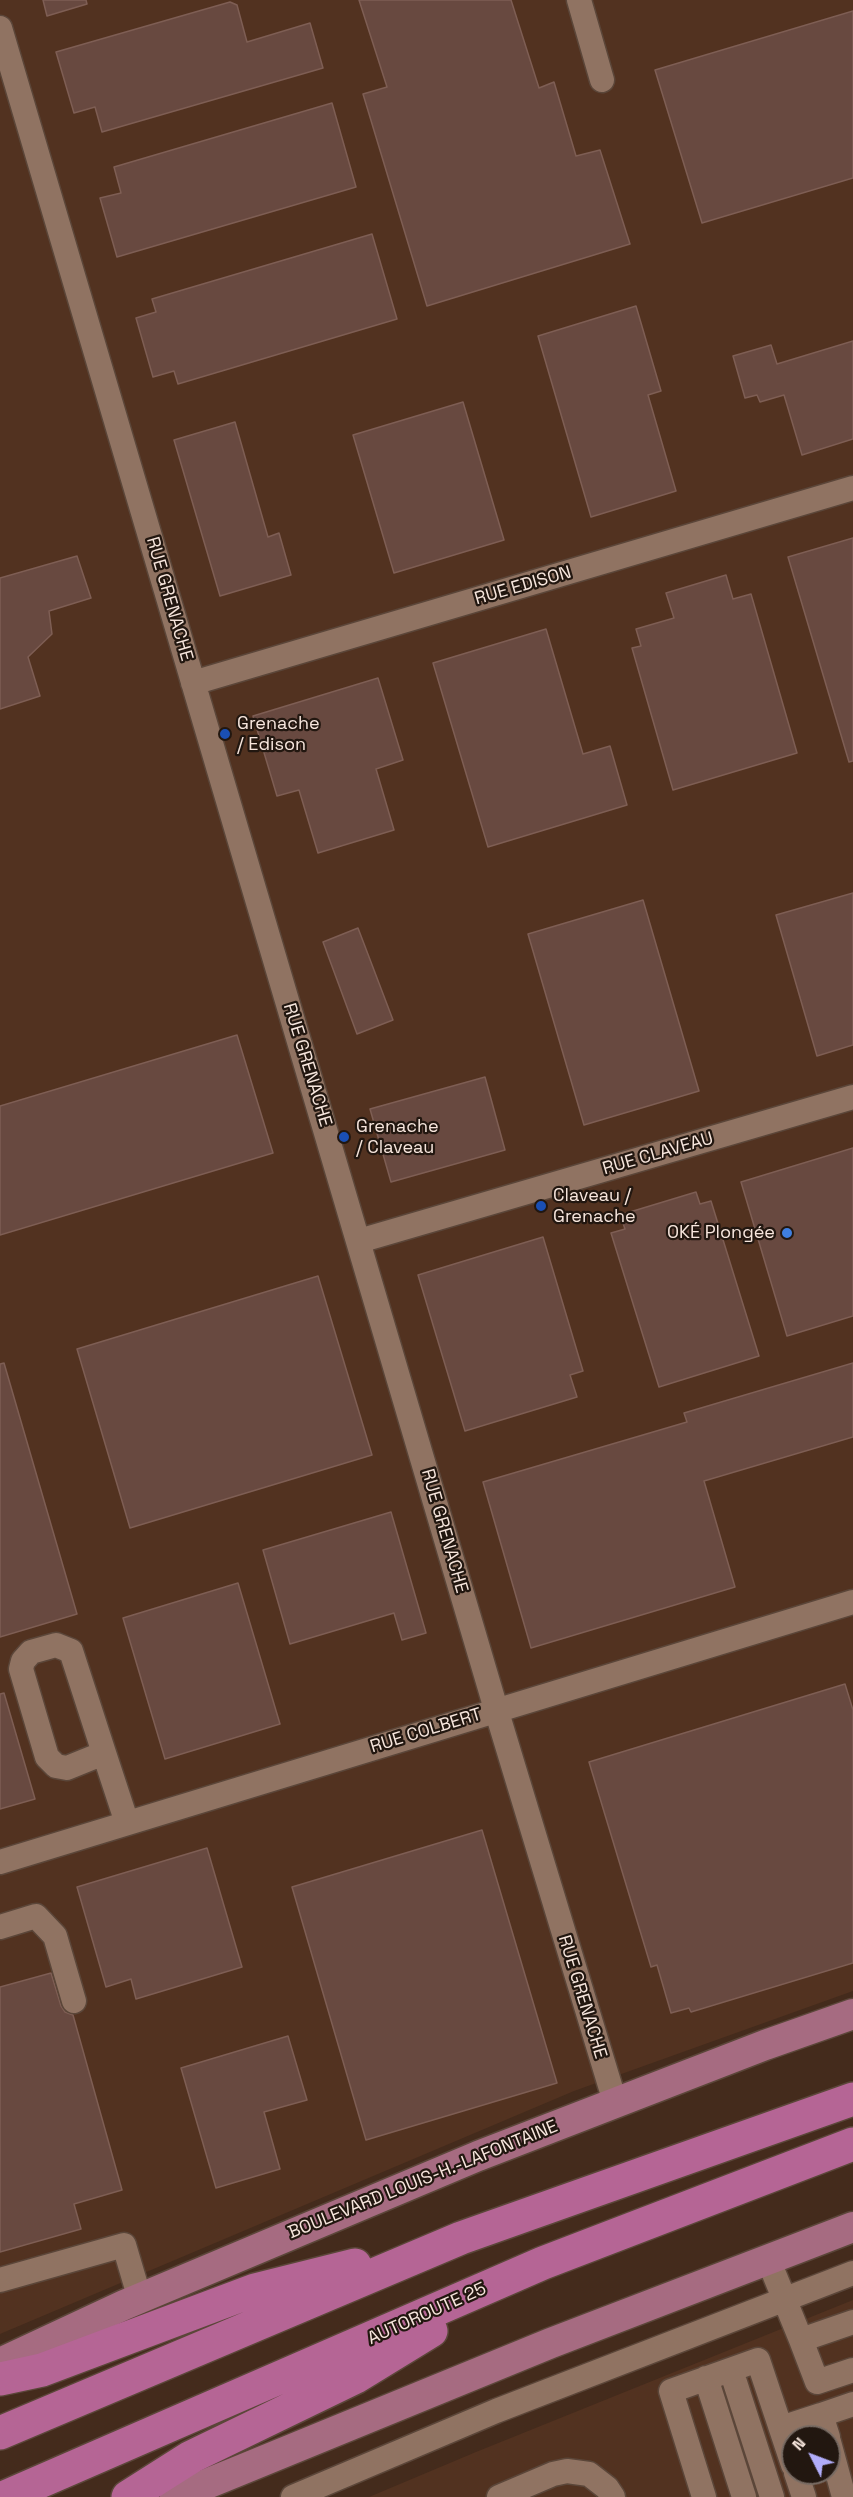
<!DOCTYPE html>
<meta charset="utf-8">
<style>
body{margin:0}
#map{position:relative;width:853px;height:2497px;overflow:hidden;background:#442b1c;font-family:"Space Grotesk",sans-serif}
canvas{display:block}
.north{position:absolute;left:781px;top:2425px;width:60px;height:60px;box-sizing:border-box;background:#221710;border:2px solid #776a62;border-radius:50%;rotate:312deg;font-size:16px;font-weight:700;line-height:24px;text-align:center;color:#f7e6dd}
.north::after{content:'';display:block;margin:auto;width:21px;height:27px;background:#b1adfa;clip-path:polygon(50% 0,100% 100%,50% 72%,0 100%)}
</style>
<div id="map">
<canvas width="853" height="2497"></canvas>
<div class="north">N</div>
</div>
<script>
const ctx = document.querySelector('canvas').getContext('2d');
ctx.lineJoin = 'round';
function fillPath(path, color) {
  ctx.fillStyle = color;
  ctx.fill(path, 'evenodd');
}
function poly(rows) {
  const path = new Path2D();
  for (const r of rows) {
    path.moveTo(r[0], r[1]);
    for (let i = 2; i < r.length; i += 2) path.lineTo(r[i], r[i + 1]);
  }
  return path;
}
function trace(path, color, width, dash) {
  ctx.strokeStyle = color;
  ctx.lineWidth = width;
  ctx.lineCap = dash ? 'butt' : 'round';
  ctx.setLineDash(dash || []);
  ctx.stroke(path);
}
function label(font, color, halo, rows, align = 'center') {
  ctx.font = font + ' "Space Grotesk",sans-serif';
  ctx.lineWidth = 4.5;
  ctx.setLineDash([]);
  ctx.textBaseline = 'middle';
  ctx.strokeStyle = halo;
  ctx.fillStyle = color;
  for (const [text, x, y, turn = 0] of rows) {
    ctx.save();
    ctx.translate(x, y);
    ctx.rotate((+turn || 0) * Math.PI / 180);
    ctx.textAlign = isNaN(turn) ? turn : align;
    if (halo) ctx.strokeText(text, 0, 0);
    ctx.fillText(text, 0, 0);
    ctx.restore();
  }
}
const built = poly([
 [0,0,853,0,853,1991,574,2091,0,2334],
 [853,2300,853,2497,369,2497,476,2452],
 [793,2437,829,2437,829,2473,793,2473]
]);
const building = poly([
 [43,0,86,0,87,4,47,16,43,0],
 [359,0,511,0,539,88,554,82,576,156,600,150,630,244,427,306,363,94,387,87,359,0],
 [230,2,237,5,247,42,310,23,323,68,102,132,95,107,74,113,56,52,230,2],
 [853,11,853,178,702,223,655,70,853,11],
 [332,103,356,187,117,257,100,198,121,193,114,167,332,103],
 [372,234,397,319,178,384,174,371,153,377,136,318,156,312,152,299,372,234],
 [636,306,661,391,648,395,676,491,591,517,538,336,636,306],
 [853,341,853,439,802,455,784,395,760,402,757,395,745,398,733,356,771,345,777,364,853,341],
 [463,402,504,540,394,573,353,435,463,402],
 [235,422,268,537,279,533,291,575,220,596,174,440,235,422],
 [853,538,853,761,849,762,788,557,853,538],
 [77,556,91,598,49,611,52,634,28,657,40,696,0,709,0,578,77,556],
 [726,575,733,599,751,594,797,753,673,790,632,648,641,646,636,629,674,618,666,593,726,575],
 [546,629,583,754,610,746,627,805,488,847,433,663,546,629],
 [378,678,403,760,376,769,394,830,318,853,299,790,277,796,253,716,378,678],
 [853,893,853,1045,817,1056,776,915,853,893],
 [643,900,699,1091,584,1125,528,934,643,900],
 [358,928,393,1020,357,1034,323,942,358,928],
 [237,1035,273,1153,0,1235,0,1106,237,1035],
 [485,1077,505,1150,391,1182,370,1109,485,1077],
 [853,1148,853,1316,787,1336,741,1182,853,1148],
 [696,1192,700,1204,711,1201,759,1356,659,1387,611,1233,625,1229,620,1215,696,1192],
 [543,1237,583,1371,570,1375,577,1397,465,1431,418,1275,543,1237],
 [318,1276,372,1455,130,1528,77,1349,318,1276],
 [4,1363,77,1614,0,1637,0,1364,4,1363],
 [853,1363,853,1437,704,1481,735,1587,531,1648,483,1482,687,1422,684,1413,853,1363],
 [391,1512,426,1633,402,1640,394,1613,290,1644,263,1550,391,1512],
 [238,1583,280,1724,165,1759,123,1618,238,1583],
 [845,1684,853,1710,853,1963,691,2012,689,2008,671,2013,657,1965,651,1967,589,1762,845,1684],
 [4,1693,35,1799,0,1809,0,1694,4,1693],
 [482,1830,557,2083,366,2140,292,1887,482,1830],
 [207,1848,242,1967,136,1999,131,1979,106,1987,77,1887,207,1848],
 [51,1973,61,2006,65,2012,73,2015,122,2190,74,2204,81,2229,0,2252,0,1987,51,1973],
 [288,2036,307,2100,264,2112,280,2169,216,2188,181,2068,288,2036]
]);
const minor = poly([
 [579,0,602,80],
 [0,28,496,1709,615,2102],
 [193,683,853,488],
 [359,1241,853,1097],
 [104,1753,67,1768,56,1766,47,1757,21,1669,23,1661,31,1652,56,1645,71,1651,104,1753,127,1823],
 [0,1862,853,1602],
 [0,1927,36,1916,55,1936,74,2001],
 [768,2259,801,2340,853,2322],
 [0,2280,124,2245,140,2299],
 [801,2340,817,2382,853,2370],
 [731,2370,772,2497],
 [706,2378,744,2497],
 [821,2415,853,2404],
 [781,2428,821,2415,828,2437],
 [829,2442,844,2497],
 [796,2473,804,2497],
 [293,2497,496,2411,853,2273],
 [499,2497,553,2474,567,2471,589,2474,607,2488,613,2497],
 [704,2497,671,2391,758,2360,793,2465]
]);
const major = poly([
 [0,2363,124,2305,478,2156,765,2045,853,2014],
 [175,2497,551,2343,853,2227]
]);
const highway = poly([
 [0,2379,42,2370,255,2290,355,2265],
 [0,2433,461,2238,853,2099],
 [5,2497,543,2263,853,2144],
 [128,2497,191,2457,356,2377,431,2331]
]);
const markers = [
 [225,734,6,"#1a4fb4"],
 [344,1137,6,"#1a4fb4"],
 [541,1206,6,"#1a4fb4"],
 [787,1233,6,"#3f7fe0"]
];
const streetNames = [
 ["RUE EDISON",523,586,-16],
 ["RUE GRENACHE",169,599,74],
 ["RUE GRENACHE",307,1065,73],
 ["RUE CLAVEAU",658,1154,-16],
 ["RUE GRENACHE",444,1531,74],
 ["RUE COLBERT",426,1731,-17],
 ["RUE GRENACHE",582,1997,73],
 ["BOULEVARD LOUIS-H.-LAFONTAINE",423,2180,-22],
 ["AUTOROUTE 25",427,2314,-24]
];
const poiNames = [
 ["Grenache",237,724],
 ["/ Edison",237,745],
 ["Grenache",356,1127],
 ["/ Claveau",356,1148],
 ["Claveau /",553,1196],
 ["Grenache",553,1217],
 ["OKÉ Plongée",775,1233,"right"]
];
fillPath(built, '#523220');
fillPath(building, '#684940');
trace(building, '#7e5e54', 1.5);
trace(minor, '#5b4639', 27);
trace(major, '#5b4639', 33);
trace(highway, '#5b4639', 36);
trace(minor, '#907362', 24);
trace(major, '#a66b81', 30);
trace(highway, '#b56595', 33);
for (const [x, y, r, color] of markers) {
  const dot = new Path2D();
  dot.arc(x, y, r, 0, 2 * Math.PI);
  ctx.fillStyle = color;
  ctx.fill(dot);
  trace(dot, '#221710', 2);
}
label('18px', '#f7e6dd', '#221710', streetNames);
label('18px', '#f7e6dd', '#221710', poiNames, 'left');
</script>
